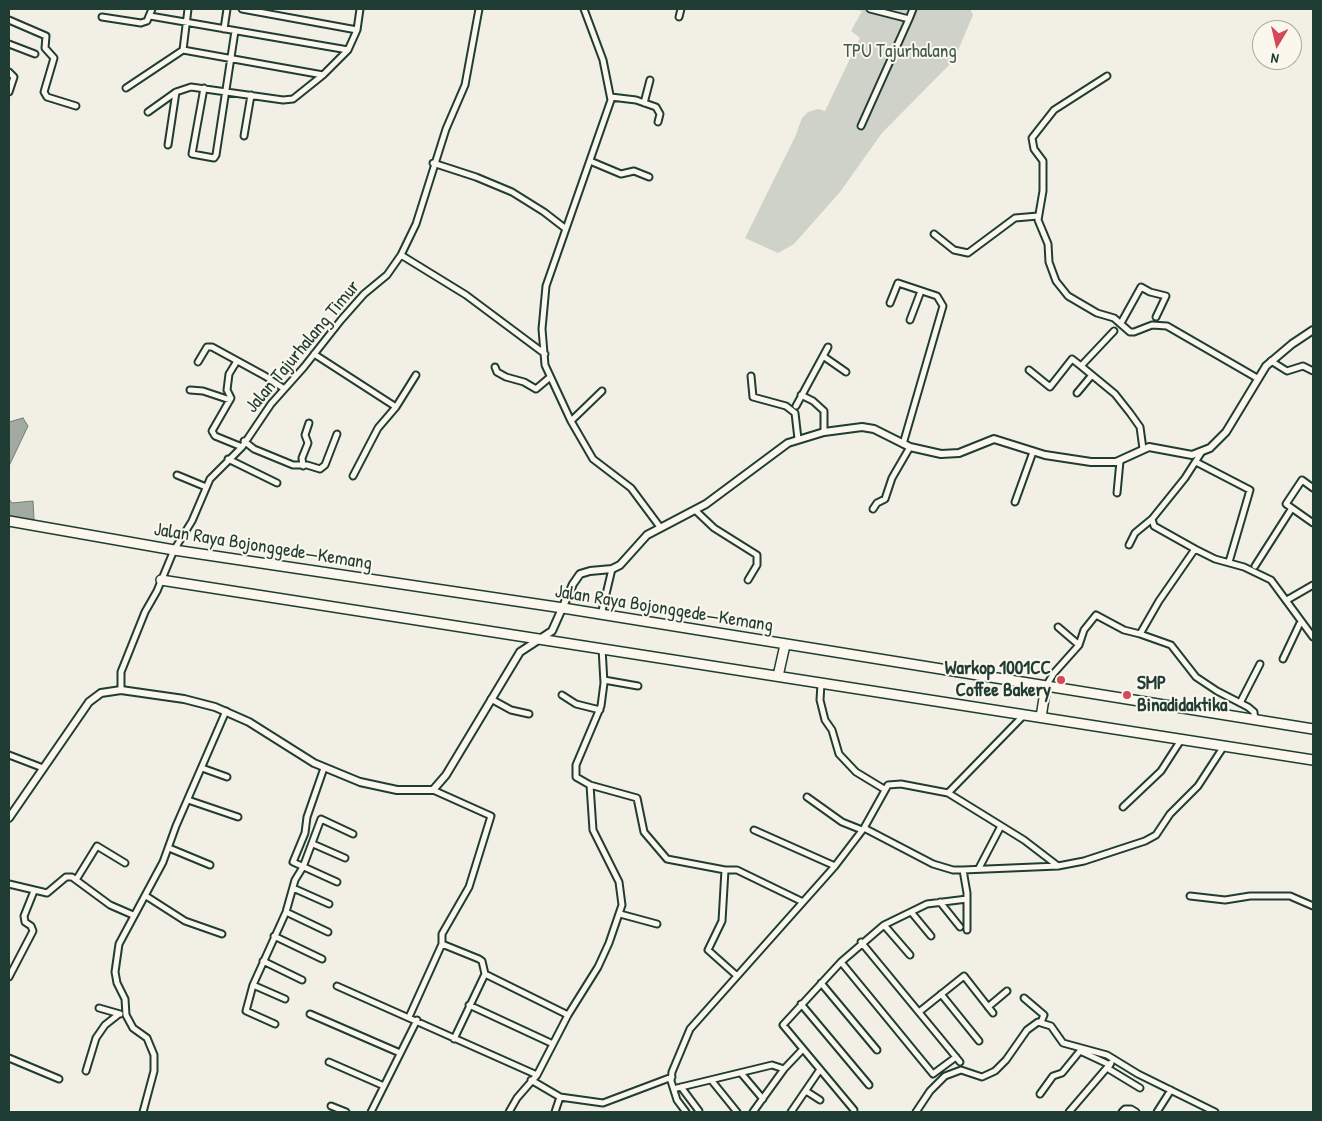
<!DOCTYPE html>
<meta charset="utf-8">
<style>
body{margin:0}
#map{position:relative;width:1322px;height:1121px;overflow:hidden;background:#f2f0e5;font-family:"Patrick Hand",sans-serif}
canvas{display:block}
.frame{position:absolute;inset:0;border:10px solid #1f3d34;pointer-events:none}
.north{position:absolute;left:1252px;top:20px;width:50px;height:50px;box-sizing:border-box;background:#fbf7ec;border:1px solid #a3ada2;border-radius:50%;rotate:189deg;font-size:14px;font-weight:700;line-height:20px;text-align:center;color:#1f3d34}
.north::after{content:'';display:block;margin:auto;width:18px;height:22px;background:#d1495b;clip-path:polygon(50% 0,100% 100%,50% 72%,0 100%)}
</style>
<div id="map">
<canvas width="1322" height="1121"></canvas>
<div class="frame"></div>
<div class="north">N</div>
</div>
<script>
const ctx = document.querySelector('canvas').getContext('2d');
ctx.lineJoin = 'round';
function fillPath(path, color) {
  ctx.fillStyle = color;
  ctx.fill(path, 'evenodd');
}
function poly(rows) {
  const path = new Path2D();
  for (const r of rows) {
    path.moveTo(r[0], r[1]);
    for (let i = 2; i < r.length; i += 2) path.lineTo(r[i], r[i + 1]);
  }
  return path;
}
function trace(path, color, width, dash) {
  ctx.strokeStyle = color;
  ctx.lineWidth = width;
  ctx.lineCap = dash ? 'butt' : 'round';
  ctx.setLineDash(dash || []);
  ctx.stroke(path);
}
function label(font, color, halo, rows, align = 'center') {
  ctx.font = font + ' "Patrick Hand",sans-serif';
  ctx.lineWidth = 4;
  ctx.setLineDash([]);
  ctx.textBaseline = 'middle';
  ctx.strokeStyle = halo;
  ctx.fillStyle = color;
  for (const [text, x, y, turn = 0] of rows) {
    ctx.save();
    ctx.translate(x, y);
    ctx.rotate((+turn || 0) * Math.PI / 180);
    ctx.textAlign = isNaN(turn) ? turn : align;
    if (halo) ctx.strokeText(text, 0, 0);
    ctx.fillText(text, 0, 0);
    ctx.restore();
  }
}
const green = poly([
 [852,9,970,9,973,15,954,60,882,133,840,192,794,244,778,253,745,238,795,137,802,118,808,112,818,109,825,111,860,38,851,31,862,11]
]);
const water = poly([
 [23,418,28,426,9,466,9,422,23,418],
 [9,499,12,503,33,501,34,519,31,527,9,522,9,499]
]);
const minor = poly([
 [242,9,357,30],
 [584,9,603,60,611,100,546,286,542,329,545,365,571,421,593,459,631,488,660,527],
 [870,9,909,19,913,9],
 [150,16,348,50],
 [102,17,141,23,147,21,152,9],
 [679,17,681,9],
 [9,20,46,36,45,48,54,58,44,92,47,97,76,106],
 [224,29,227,9],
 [9,44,35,54],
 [183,50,188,9],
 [9,72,14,77,9,92],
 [1107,76,1054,110,1032,138,1034,149,1043,161,1043,191,1038,220,1048,244,1049,262,1056,281,1068,296,1097,313,1114,318,1130,332,1134,332,1152,325,1167,326,1257,378],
 [126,88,183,50,323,75],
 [204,88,192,154,214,158,216,155,235,31],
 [611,97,636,100,656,107,660,114,658,122],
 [644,103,650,80],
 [148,112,176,92,191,87,283,100,293,99,323,75,348,50,357,30,360,9],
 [861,126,909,19],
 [244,136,251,95],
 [168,145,176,92],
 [590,161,621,174,634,171,649,177],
 [433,163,476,177,512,192,544,212,566,229],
 [934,234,954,250,968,253,1015,218,1038,216],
 [401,255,466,295,545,354],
 [890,303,898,283,937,296,943,306,903,444],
 [910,320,921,291],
 [1121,323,1141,287,1150,292,1166,296,1156,317],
 [1114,331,1081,366,1115,394,1130,413,1140,427,1143,449],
 [314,354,396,407,378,428,353,476],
 [823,356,846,372],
 [237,361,229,374,227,390,231,398,212,431,215,436,242,447],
 [1271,361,1287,371,1303,366,1313,371],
 [198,362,207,347,212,347,265,376,283,388],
 [495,367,497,372,506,377,524,382,536,389,549,378],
 [1029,370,1050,387,1072,359,1081,366],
 [751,376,753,397,786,406,795,413,798,439],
 [190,390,203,391,230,400],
 [1077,393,1092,375],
 [801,395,813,401,824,411,824,432],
 [796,406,828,347],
 [396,407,416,375],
 [571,421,602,391],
 [244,441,254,449,293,465,307,465,320,469,325,465,337,434],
 [228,459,277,483],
 [1196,462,1250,490,1229,562],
 [303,466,302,458,308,443,305,435,309,423],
 [177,475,206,487],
 [1313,488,1302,480,1286,504,1313,523],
 [1117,493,1120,461],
 [1015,502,1033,452],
 [873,509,877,503,885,499,892,478,910,447],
 [695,510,714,528,757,555,757,565,748,580],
 [1129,545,1135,533,1152,519],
 [1195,549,1215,559,1244,567,1271,580,1313,637],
 [1255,566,1292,508],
 [1287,600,1313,585],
 [601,615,612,569],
 [1058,627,1079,645],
 [1140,634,1171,645,1196,677,1217,691,1248,707,1254,712,1255,720],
 [602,648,604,683,601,706,576,765,576,777,590,785,637,798,644,832,667,859,725,870,737,870,803,902],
 [1283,659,1301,621],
 [604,680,638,686],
 [821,684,820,700,825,720,832,730,839,754,856,772,884,789],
 [1046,686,1054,673,1079,645,1084,630,1096,615,1124,630,1140,634,1159,601,1195,549,1154,526,1152,519,1185,478,1201,453],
 [121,690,121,672,145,612,157,591,174,550,192,521,210,479,242,447,271,404,304,367,341,320,364,294,387,275,401,255,416,224,446,129,465,85,479,9],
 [562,695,576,704,600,710],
 [491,699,511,710,529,714],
 [1240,703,1260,664],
 [9,755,43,768],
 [202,768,227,777],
 [324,768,307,817,305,833,293,862,337,882],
 [948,793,1024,715],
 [807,797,842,822,862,830],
 [188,800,238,817],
 [1123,807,1161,771,1181,740],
 [754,830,835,866],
 [313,844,345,858],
 [169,848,210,865],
 [979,868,1001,826],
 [725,870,722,921,708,950,736,975],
 [963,870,953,870,933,864,864,828,888,785,901,784,948,793,1024,840,1058,866],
 [76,880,97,846,125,863],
 [9,884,47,893,66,877,72,877,110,905,133,915],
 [293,888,329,904],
 [146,896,185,921,222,934],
 [1190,896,1225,900,1250,896,1290,896,1313,906],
 [940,902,960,927],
 [286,912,328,932],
 [912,913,931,936],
 [620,914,657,924],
 [884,925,910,955],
 [967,930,967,893,963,870,1058,866,1084,861,1145,841,1156,835,1170,814,1198,786,1224,746],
 [274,936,322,959],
 [861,942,960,1062],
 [442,944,479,959,482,961,485,974,568,1015,537,1075,517,1098,509,1112],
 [263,961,302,980],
 [841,962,933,1074,956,1057],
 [9,977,33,931,31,926,25,922,24,916,34,891],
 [821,983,877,1050],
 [253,985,285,999],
 [337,986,537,1075],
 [941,994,979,1041],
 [1024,998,1044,1015,1041,1022],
 [801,1004,869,1085],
 [469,1005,553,1044],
 [988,1007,1007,991],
 [99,1008,120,1014],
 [919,1012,964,976,993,1013],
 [310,1014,400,1053],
 [568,1015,598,967,609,943,622,905,619,882,593,830,590,785],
 [409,1017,442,944,442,934,469,887,491,816,433,790],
 [275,1024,246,1011,253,985,286,912,295,880,303,867,321,819,353,834],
 [454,1039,485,974],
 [9,1058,59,1079],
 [329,1062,384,1086],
 [1107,1068,1140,1088],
 [86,1071,96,1038,105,1025,119,1014],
 [741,1073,763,1099],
 [531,1080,560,1097,555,1112],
 [712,1081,737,1112],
 [681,1087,699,1111],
 [677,1088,772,1065,784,1069,802,1050],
 [806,1091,820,1100],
 [1040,1094,1053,1076,1062,1073,1080,1051,1110,1065],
 [560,1097,603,1103,672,1077],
 [331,1106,346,1112],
 [854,1110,783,1025,841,962,884,925,927,904,967,899],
 [143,1112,154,1071,154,1055,147,1038,133,1028,126,1015,125,999,117,983,115,972,119,944,163,862,176,826,226,711],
 [371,1112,417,1020],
 [686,1112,677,1100,671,1081,672,1072,690,1029,835,866,864,828],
 [753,1112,784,1069],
 [791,1112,819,1071],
 [916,1112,930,1091,945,1076,961,1070,982,1077,995,1071,1006,1060,1027,1030,1038,1022,1051,1026,1063,1043,1107,1055,1138,1074,1215,1112],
 [1069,1112,1111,1063],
 [1122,1112,1125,1109,1131,1109,1136,1112],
 [1157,1112,1171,1090]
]);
const tertiary = poly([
 [9,818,89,702,101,693,121,690,184,699,215,707,249,722,314,763,360,782,397,790,433,790,446,775,520,652,552,631,573,584,580,574,590,571,612,569,620,565,647,535,706,504,788,443,824,432,862,427,874,429,910,447,941,454,959,453,994,439,1045,455,1091,462,1116,462,1149,447,1192,455,1210,448,1226,432,1266,366,1292,344,1313,330]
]);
const trunk = poly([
 [9,521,174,550,563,608,1313,729],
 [161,580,1313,760],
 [778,676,785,645],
 [1041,717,1046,686]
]);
const markers = [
 [1061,680,5,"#d1495b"],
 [1127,695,5,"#d1495b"]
];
const parkNames = [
 ["TPU Tajurhalang",900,52]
];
const streetNames = [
 ["Jalan Tajurhalang Timur",303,347,-50],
 ["Jalan Raya Bojonggede—Kemang",263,547,9],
 ["Jalan Raya Bojonggede—Kemang",664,609,9]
];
const poiNames = [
 ["Warkop 1001CC",1051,669],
 ["Coffee Bakery",1051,691],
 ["SMP",1137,684,"left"],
 ["Binadidaktika",1137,706,"left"]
];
fillPath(green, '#cfd2c8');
fillPath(water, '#a2aba1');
trace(water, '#6e7f75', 1);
trace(minor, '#1f3d34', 9);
trace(tertiary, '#1f3d34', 10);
trace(trunk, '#1f3d34', 12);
trace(minor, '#fbf7ec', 5);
trace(tertiary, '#fbf7ec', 6);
trace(trunk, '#fbf7ec', 9);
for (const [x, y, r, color] of markers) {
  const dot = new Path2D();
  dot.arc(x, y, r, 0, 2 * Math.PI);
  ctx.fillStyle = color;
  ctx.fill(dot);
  trace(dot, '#fbf7ec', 2);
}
label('19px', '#425b52', '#fbf7ec', parkNames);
label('19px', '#1f3d34', '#fbf7ec', streetNames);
label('bold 19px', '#1f3d34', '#fbf7ec', poiNames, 'right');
</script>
